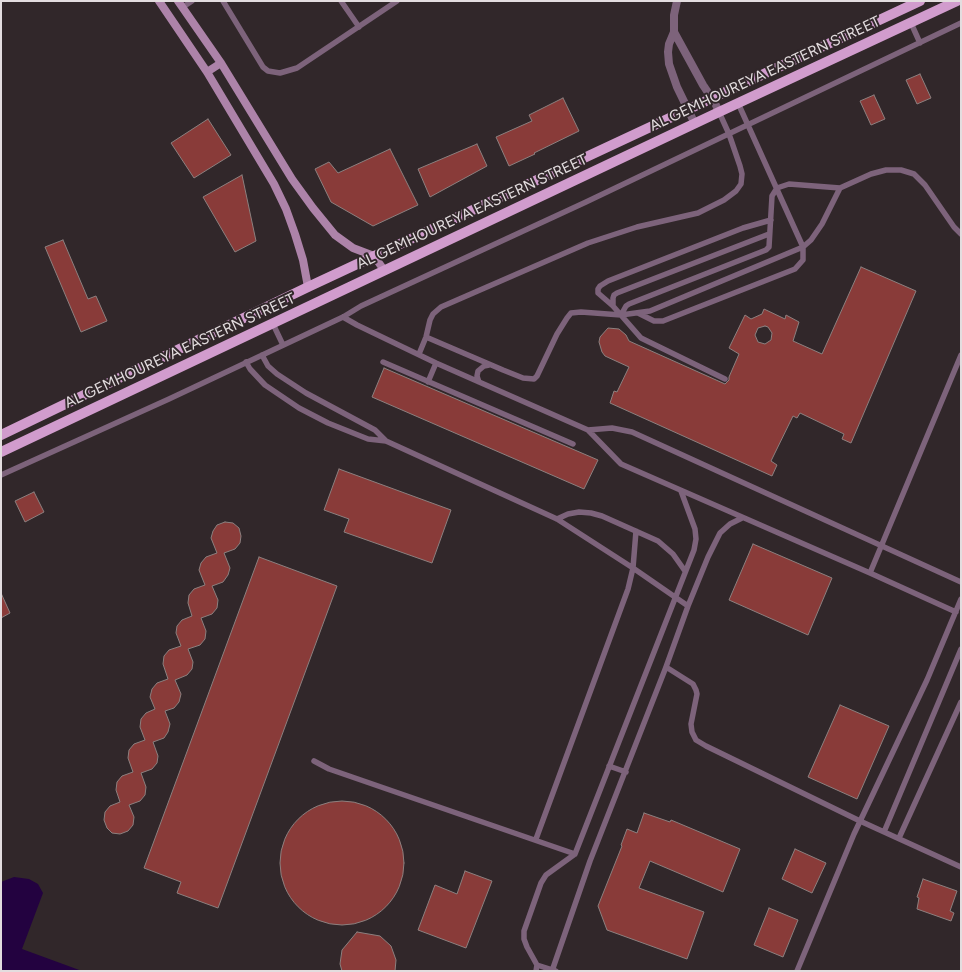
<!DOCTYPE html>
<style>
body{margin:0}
#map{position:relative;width:962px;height:972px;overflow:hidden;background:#31272a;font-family:Figtree,sans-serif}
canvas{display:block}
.frame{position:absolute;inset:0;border:2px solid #e3dddf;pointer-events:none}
</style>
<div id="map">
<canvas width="962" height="972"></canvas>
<div class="frame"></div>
</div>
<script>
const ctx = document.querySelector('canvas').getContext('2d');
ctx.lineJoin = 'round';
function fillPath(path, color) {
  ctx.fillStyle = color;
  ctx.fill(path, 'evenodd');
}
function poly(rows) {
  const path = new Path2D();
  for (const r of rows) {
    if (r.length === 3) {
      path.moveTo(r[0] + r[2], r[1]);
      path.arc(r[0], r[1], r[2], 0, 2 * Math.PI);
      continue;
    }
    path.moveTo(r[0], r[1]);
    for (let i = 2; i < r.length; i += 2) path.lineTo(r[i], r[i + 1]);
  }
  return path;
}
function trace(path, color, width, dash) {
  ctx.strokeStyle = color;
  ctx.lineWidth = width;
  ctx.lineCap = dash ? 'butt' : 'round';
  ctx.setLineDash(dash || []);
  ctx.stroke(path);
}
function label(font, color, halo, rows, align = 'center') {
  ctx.font = font + ' Figtree,sans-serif';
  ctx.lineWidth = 4;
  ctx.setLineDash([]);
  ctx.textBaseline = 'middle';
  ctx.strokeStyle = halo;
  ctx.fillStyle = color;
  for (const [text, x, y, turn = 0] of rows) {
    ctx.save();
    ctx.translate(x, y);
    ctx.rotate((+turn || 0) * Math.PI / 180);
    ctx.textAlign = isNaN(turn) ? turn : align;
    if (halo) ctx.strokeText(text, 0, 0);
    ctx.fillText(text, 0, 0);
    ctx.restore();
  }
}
const water = poly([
 [14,877,29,879,38,884,43,893,22,949,82,971,1,971,1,882]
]);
const building = poly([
 [920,74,931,98,917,104,906,80,920,74],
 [874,95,885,119,871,125,860,101,874,95],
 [563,98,579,131,534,153,535,154,509,166,496,137,532,121,529,115,563,98],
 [208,119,231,155,194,178,171,143,208,119],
 [477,144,487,166,430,197,418,169,477,144],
 [390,149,418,205,373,226,331,202,315,169,329,162,338,173,390,149],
 [242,175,256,241,235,252,203,197,242,175],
 [63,240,88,299,96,296,107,321,81,332,45,247,63,240],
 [861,267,916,291,851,443,842,439,844,434,800,413,797,418,793,416,771,461,777,465,772,476,610,403,614,391,617,392,629,367,605,356,602,352,599,342,600,337,608,328,619,329,626,335,629,341,725,384,729,380,729,377,739,354,729,348,745,315,751,319,762,314,764,309,785,319,786,315,799,322,793,341,822,354,861,267],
 [765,326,768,327,772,333,771,340,765,344,758,342,755,335,758,328,765,326],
 [384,368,598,460,584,489,372,397,384,368],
 [339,469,451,510,432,563,344,532,349,519,324,510,339,469],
 [34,492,44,512,25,522,15,501,34,492],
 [225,522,233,523,239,528,241,536,240,543,235,549,224,553,230,568,228,575,223,582,212,586,218,600,217,608,212,614,201,618,206,631,205,639,200,645,188,649,193,662,192,669,187,675,175,680,181,694,179,702,174,708,165,711,170,724,168,732,164,738,153,742,158,756,157,763,152,769,141,773,146,787,145,795,140,801,129,805,134,817,133,825,128,831,120,834,112,833,107,828,104,820,105,812,110,806,120,802,116,790,117,782,122,776,133,772,128,758,129,750,134,744,145,740,140,727,141,719,146,713,155,709,150,697,152,689,157,683,168,679,163,664,164,656,169,650,181,646,176,633,177,626,182,620,192,616,188,603,189,595,194,589,205,585,199,570,201,563,206,557,217,553,211,538,213,531,217,525,225,522],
 [753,544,832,578,808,635,729,600,753,544],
 [259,557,337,586,218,908,177,893,181,882,144,868,259,557],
 [1,593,10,613,1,618,1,593],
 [840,705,889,726,857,799,808,777,840,705],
 [342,863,62],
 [644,813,670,822,671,820,740,849,723,892,650,861,639,888,704,912,687,959,607,930,598,906,622,846,621,845,627,829,637,833,644,813],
 [795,849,826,863,812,893,782,879,795,849],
 [465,871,492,881,466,948,418,930,435,885,457,894,465,871],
 [923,879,957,891,950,911,954,913,951,921,917,909,919,898,917,897,923,879],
 [769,908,798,920,783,957,754,945,769,908],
 [357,932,380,936,391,946,396,960,395,971,342,971,340,964,342,950,357,932]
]);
const lane = poly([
 [223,1,263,67,268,71,280,73,297,68,397,1],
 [341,1,359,27],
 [183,7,192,1],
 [911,23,920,43],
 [613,306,598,293,598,289,600,286,608,281,743,228,771,220],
 [638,313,654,321,663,321,795,269,803,260,803,247,738,103],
 [621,315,626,306,629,304,766,250,769,247,772,196,777,188,789,184,840,188,871,174,886,170,901,170,914,174,925,185,954,227,961,234],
 [343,317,357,325,436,363,588,430,621,464,870,573,956,612],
 [273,324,283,345],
 [426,337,503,370,523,378,534,379,537,376,557,334,567,318,571,313,581,312,621,315,650,311,803,247,811,240,822,224,840,188],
 [419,354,426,337,430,320,433,314,441,307,588,243,637,227,698,213,724,200,736,191,741,184,742,174,740,166,729,134,719,112],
 [262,355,268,366,277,374,306,393,375,430,386,441],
 [246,362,250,369,265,385,299,408,328,423,368,439,386,441,557,519,633,568,688,606],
 [383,362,573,444],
 [725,379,641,338,613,306,613,298,614,295,617,293,769,234],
 [428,382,436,363],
 [479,382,477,376,478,371,484,366,489,365],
 [588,430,612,428,632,432,961,582],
 [1,475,169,399,343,317,361,306,586,202,961,23],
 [557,519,568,514,579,512,591,513,602,516,658,541,673,554,685,571],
 [870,573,961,355],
 [666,667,693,684,696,690,697,694,691,724,692,732,696,740,706,746,860,821,961,867],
 [314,761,329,769,575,854],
 [609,766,626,772],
 [884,832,961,649],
 [899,838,961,702],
 [536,839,628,589,633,568,636,531],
 [537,965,556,971],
 [536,971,537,965,527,947,524,939,524,931,541,883,546,875,575,854,694,550,696,539,695,529,681,491],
 [552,971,590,861,666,667,688,606,708,557,720,533,730,524,742,518],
 [797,971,854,834,927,680,961,599]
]);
const street = poly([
 [677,1,674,15,674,32,669,44,668,52,669,64,677,87,695,124],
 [674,32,703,85,715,103,719,112]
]);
const secondary = poly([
 [159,1,207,72,274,184,286,209,295,234,303,260,308,287],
 [178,1,221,63,292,179,313,208,335,235,353,248,374,256,384,270],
 [207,72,221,63]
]);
const primary = poly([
 [1,435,308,287,920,1],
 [1,452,719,112,957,1]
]);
const streetNames = [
 ["AL GEMHOUREYA EASTERN STREET",765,74,-25],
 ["AL GEMHOUREYA EASTERN STREET",472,212,-25],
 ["AL GEMHOUREYA EASTERN STREET",180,351,-25]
];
fillPath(water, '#230240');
fillPath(building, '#893b39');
trace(building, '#8c807f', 1);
trace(lane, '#7d637b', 5.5);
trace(street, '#7d637b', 8);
trace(secondary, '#ad83a9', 8);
trace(primary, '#d19ccd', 10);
label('15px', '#e3dddf', '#31272a', streetNames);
</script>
